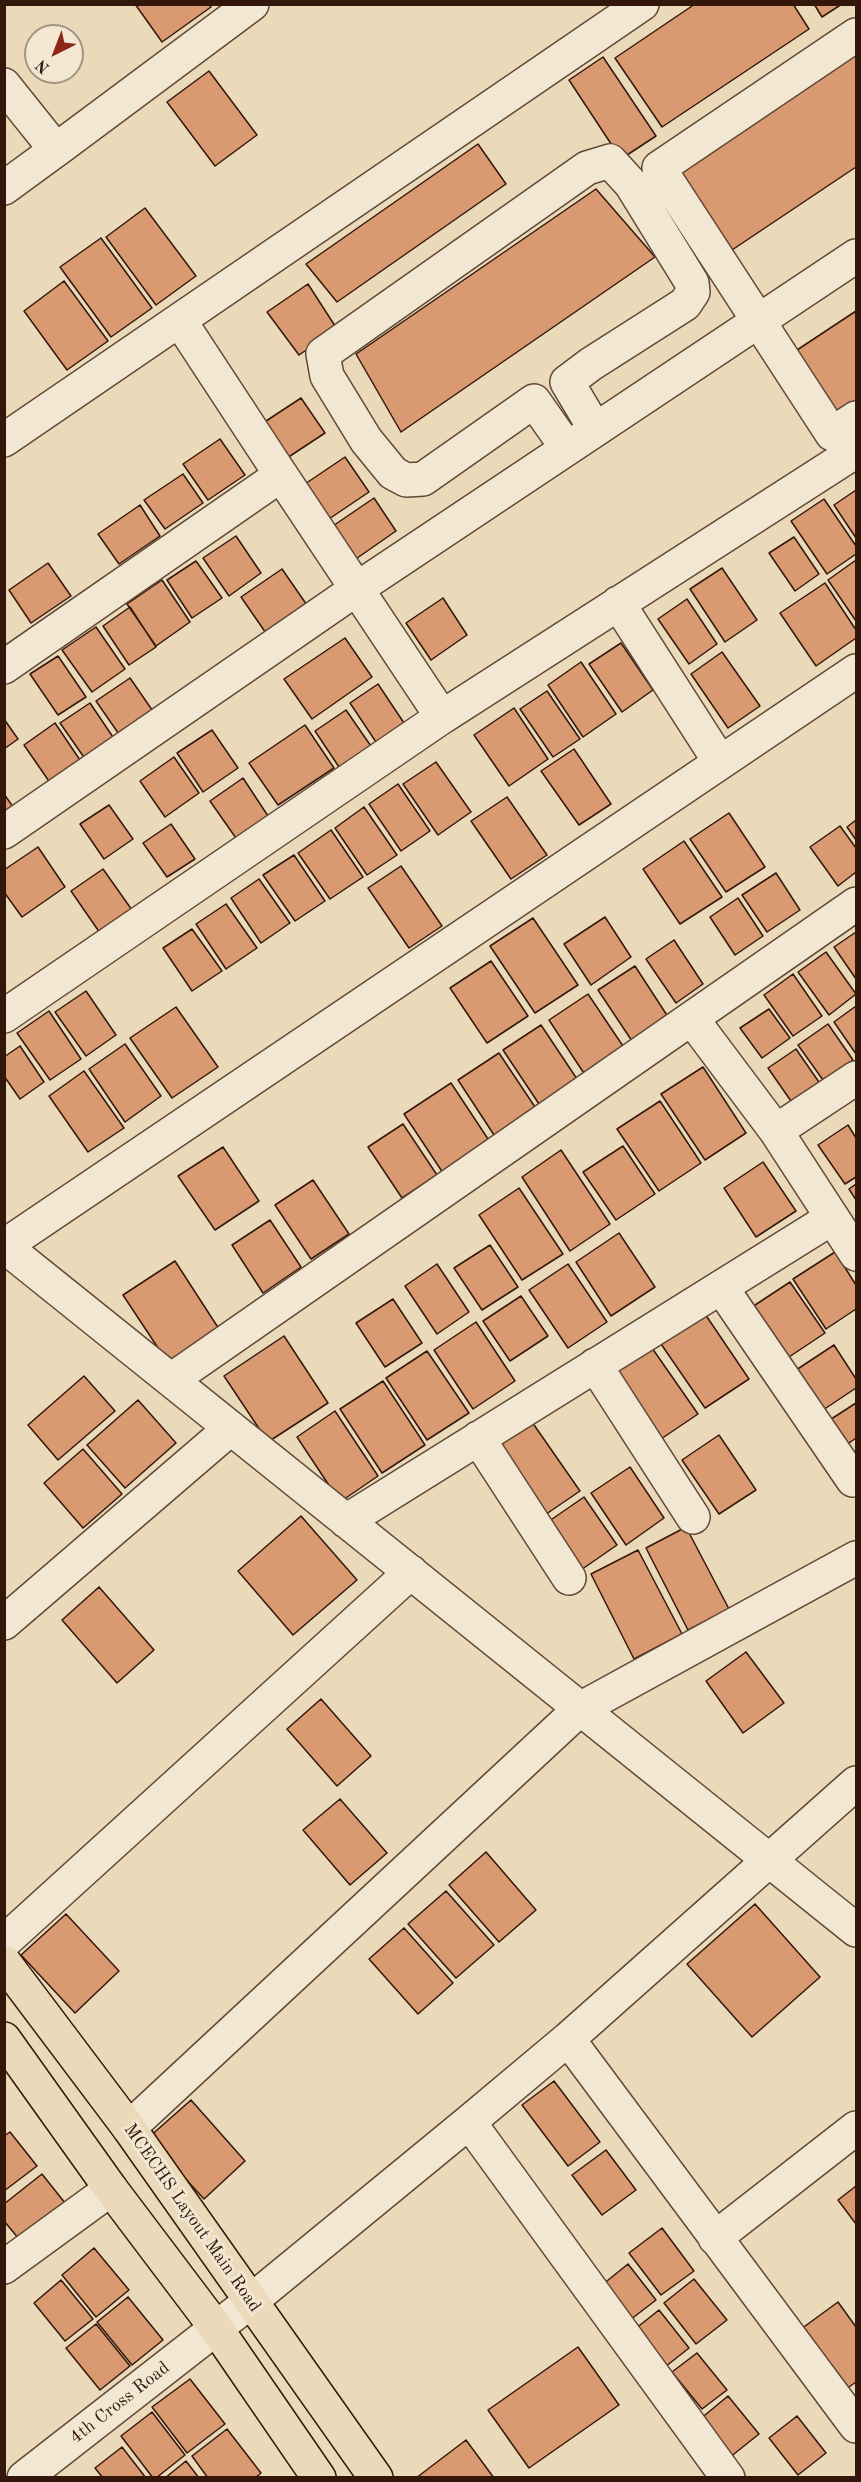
<!DOCTYPE html>
<style>
body{margin:0}
#map{position:relative;width:861px;height:2482px;overflow:hidden;background:#eadab9;font-family:"Old Standard TT",serif}
canvas{display:block}
.frame{position:absolute;inset:0;border:6px solid #33170b;pointer-events:none}
.north{position:absolute;left:24px;top:24px;width:60px;height:60px;box-sizing:border-box;background:#f1e7d2;border:2px solid #a59482;border-radius:50%;rotate:222deg;font-size:16px;font-weight:700;line-height:24px;text-align:center;color:#33170b}
.north::after{content:'';display:block;margin:auto;width:21px;height:27px;background:#8f2418;clip-path:polygon(50% 0,100% 100%,50% 72%,0 100%)}
</style>
<div id="map">
<canvas width="861" height="2482"></canvas>
<div class="frame"></div>
<div class="north">N</div>
</div>
<script>
const ctx = document.querySelector('canvas').getContext('2d');
ctx.lineJoin = 'round';
function fillPath(path, color) {
  ctx.fillStyle = color;
  ctx.fill(path, 'evenodd');
}
function poly(rows) {
  const path = new Path2D();
  for (const r of rows) {
    path.moveTo(r[0], r[1]);
    for (let i = 2; i < r.length; i += 2) path.lineTo(r[i], r[i + 1]);
  }
  return path;
}
function trace(path, color, width, dash) {
  ctx.strokeStyle = color;
  ctx.lineWidth = width;
  ctx.lineCap = dash ? 'butt' : 'round';
  ctx.setLineDash(dash || []);
  ctx.stroke(path);
}
function label(font, color, halo, rows, align = 'center') {
  ctx.font = font + ' "Old Standard TT",serif';
  ctx.lineWidth = 6;
  ctx.setLineDash([]);
  ctx.textBaseline = 'middle';
  ctx.strokeStyle = halo;
  ctx.fillStyle = color;
  for (const [text, x, y, turn = 0] of rows) {
    ctx.save();
    ctx.translate(x, y);
    ctx.rotate((+turn || 0) * Math.PI / 180);
    ctx.textAlign = isNaN(turn) ? turn : align;
    if (halo) ctx.strokeText(text, 0, 0);
    ctx.fillText(text, 0, 0);
    ctx.restore();
  }
}
const building = poly([
 [135,4,209,4,211,7,162,42,135,4],
 [695,4,793,4,809,29,662,127,615,58,695,4],
 [814,4,842,4,822,17,814,4],
 [856,49,856,167,732,250,678,167,856,49],
 [603,57,656,136,621,159,569,80,603,57],
 [209,71,257,135,215,166,167,102,209,71],
 [478,144,506,184,337,302,306,264,478,144],
 [596,189,655,257,401,432,356,354,596,189],
 [145,208,196,276,156,305,106,237,145,208],
 [101,238,152,308,111,337,60,267,101,238],
 [64,281,108,341,67,370,24,311,64,281],
 [308,284,337,329,299,355,267,312,308,284],
 [856,311,856,410,837,423,791,354,856,311],
 [301,398,325,433,284,460,260,425,301,398],
 [220,439,245,475,208,500,183,464,220,439],
 [345,457,369,492,323,523,299,488,345,457],
 [183,474,203,503,165,529,144,500,183,474],
 [856,490,856,538,834,505,856,490],
 [374,498,396,531,350,563,327,530,374,498],
 [824,499,856,546,856,554,827,574,791,521,824,499],
 [140,505,160,536,119,564,98,534,140,505],
 [236,536,261,573,229,596,203,558,236,536],
 [794,537,819,574,795,591,769,553,794,537],
 [856,560,856,621,828,580,856,560],
 [196,561,222,598,192,618,167,580,196,561],
 [48,563,71,596,31,623,9,590,48,563],
 [722,568,757,620,725,642,690,589,722,568],
 [282,569,309,608,268,636,241,597,282,569],
 [162,580,190,622,156,646,127,604,162,580],
 [825,583,856,630,856,638,816,666,780,613,825,583],
 [443,598,467,635,431,660,406,623,443,598],
 [687,599,717,644,689,664,658,619,687,599],
 [130,607,156,647,129,665,103,626,130,607],
 [96,627,125,669,92,692,62,650,96,627],
 [345,638,372,677,312,719,284,679,345,638],
 [621,643,653,690,622,712,589,664,621,643],
 [722,652,760,706,728,728,691,674,722,652],
 [58,656,86,697,58,715,30,674,58,656],
 [581,662,616,714,583,737,548,685,581,662],
 [130,678,157,717,123,740,96,701,130,678],
 [378,684,406,726,378,745,350,703,378,684],
 [547,691,580,739,553,757,520,709,547,691],
 [90,703,117,743,88,763,60,723,90,703],
 [514,708,548,759,509,786,474,735,514,708],
 [346,710,375,752,343,773,315,731,346,710],
 [4,719,18,739,4,749,4,719],
 [55,723,84,766,53,787,24,745,55,723],
 [305,725,334,768,278,805,249,763,305,725],
 [212,730,238,768,203,792,177,753,212,730],
 [574,749,611,804,579,825,541,771,574,749],
 [174,757,199,793,165,817,140,781,174,757],
 [436,762,471,812,438,835,403,784,436,762],
 [243,778,270,819,238,841,210,801,243,778],
 [398,784,430,831,401,851,369,804,398,784],
 [4,794,16,811,4,820,4,794],
 [507,797,547,855,511,879,471,821,507,797],
 [109,805,133,839,104,859,80,824,109,805],
 [364,807,397,855,367,875,335,828,364,807],
 [729,813,765,867,726,892,690,839,729,813],
 [856,820,856,840,847,827,856,820],
 [171,824,195,859,167,877,143,843,171,824],
 [840,826,856,848,856,872,838,886,810,847,840,826],
 [331,830,363,877,330,899,298,853,331,830],
 [684,841,722,897,680,924,643,869,684,841],
 [38,847,65,887,22,917,4,892,4,870,38,847],
 [294,855,325,901,295,921,263,875,294,855],
 [401,866,442,926,409,948,368,888,401,866],
 [103,869,132,910,100,933,71,891,103,869],
 [776,873,800,910,767,932,742,895,776,873],
 [259,879,290,923,261,943,231,898,259,879],
 [738,898,763,936,735,955,710,917,738,898],
 [226,904,257,948,226,969,196,924,226,904],
 [605,917,631,957,591,985,564,944,605,917],
 [533,918,578,985,535,1013,490,946,533,918],
 [192,929,222,971,192,991,163,948,192,929],
 [856,932,856,979,834,947,856,932],
 [674,940,703,984,676,1003,646,959,674,940],
 [826,952,856,994,829,1015,798,972,826,952],
 [491,961,528,1016,487,1043,450,988,491,961],
 [635,966,672,1023,636,1047,598,990,635,966],
 [793,974,822,1016,793,1036,764,995,793,974],
 [86,991,116,1035,86,1056,55,1012,86,991],
 [588,994,627,1052,587,1078,549,1020,588,994],
 [856,1006,856,1054,834,1022,856,1006],
 [176,1007,218,1067,172,1098,130,1038,176,1007],
 [769,1009,790,1038,762,1058,740,1028,769,1009],
 [49,1011,81,1059,50,1080,17,1033,49,1011],
 [828,1024,853,1060,823,1080,798,1045,828,1024],
 [541,1025,581,1085,543,1110,503,1050,541,1025],
 [125,1044,161,1096,125,1122,89,1069,125,1044],
 [20,1046,44,1082,20,1099,4,1076,4,1057,20,1046],
 [796,1049,821,1085,793,1104,768,1068,796,1049],
 [499,1053,537,1110,496,1138,458,1080,499,1053],
 [703,1067,746,1133,705,1160,661,1094,703,1067],
 [84,1071,124,1128,88,1152,49,1096,84,1071],
 [451,1083,492,1145,445,1176,404,1114,451,1083],
 [660,1101,701,1163,659,1191,617,1129,660,1101],
 [403,1124,437,1175,402,1198,368,1147,403,1124],
 [848,1125,856,1138,856,1177,845,1184,818,1145,848,1125],
 [623,1146,655,1194,616,1220,583,1172,623,1146],
 [223,1147,259,1201,215,1230,178,1176,223,1147],
 [561,1150,610,1224,570,1251,522,1177,561,1150],
 [763,1162,796,1211,756,1237,724,1188,763,1162],
 [313,1180,349,1234,311,1259,275,1205,313,1180],
 [856,1184,856,1200,849,1189,856,1184],
 [519,1188,563,1254,522,1280,479,1215,519,1188],
 [270,1220,301,1267,263,1293,232,1245,270,1220],
 [619,1233,655,1287,611,1316,576,1262,619,1233],
 [490,1245,518,1287,482,1310,454,1268,490,1245],
 [835,1252,856,1285,856,1309,826,1329,793,1279,835,1252],
 [175,1261,219,1329,168,1363,123,1295,175,1261],
 [437,1264,469,1312,437,1334,405,1286,437,1264],
 [568,1264,607,1322,568,1348,529,1290,568,1264],
 [790,1282,825,1333,783,1361,749,1309,790,1282],
 [521,1296,548,1336,510,1361,483,1321,521,1296],
 [393,1299,422,1343,385,1367,356,1323,393,1299],
 [703,1311,749,1379,705,1408,659,1341,703,1311],
 [476,1322,515,1381,473,1409,434,1350,476,1322],
 [284,1336,328,1403,268,1442,224,1376,284,1336],
 [834,1345,856,1379,856,1388,817,1414,790,1374,834,1345],
 [652,1348,698,1414,658,1441,612,1375,652,1348],
 [427,1351,469,1413,427,1440,386,1378,427,1351],
 [84,1376,115,1411,58,1460,28,1425,84,1376],
 [383,1381,425,1445,382,1473,340,1409,383,1381],
 [138,1400,176,1443,125,1488,87,1445,138,1400],
 [856,1403,856,1438,842,1448,825,1423,856,1403],
 [335,1411,378,1476,340,1502,297,1437,335,1411],
 [532,1422,580,1491,539,1519,492,1450,532,1422],
 [719,1435,756,1490,719,1514,682,1460,719,1435],
 [83,1449,122,1494,83,1528,44,1483,83,1449],
 [630,1467,664,1518,626,1545,591,1493,630,1467],
 [584,1497,617,1545,578,1572,545,1524,584,1497],
 [301,1516,357,1580,293,1635,238,1571,301,1516],
 [686,1527,729,1609,688,1630,646,1548,686,1527],
 [638,1550,682,1634,634,1659,591,1574,638,1550],
 [99,1587,154,1650,117,1683,62,1620,99,1587],
 [746,1652,784,1703,743,1733,706,1681,746,1652],
 [321,1699,371,1756,337,1786,287,1729,321,1699],
 [340,1799,387,1853,350,1885,303,1830,340,1799],
 [486,1852,536,1910,499,1942,449,1885,486,1852],
 [446,1891,494,1945,456,1978,408,1924,446,1891],
 [755,1904,820,1977,752,2037,687,1964,755,1904],
 [66,1914,119,1971,75,2013,21,1955,66,1914],
 [404,1928,453,1983,418,2014,369,1959,404,1928],
 [554,2081,600,2142,568,2166,522,2105,554,2081],
 [191,2100,245,2161,204,2199,148,2138,191,2100],
 [10,2132,37,2166,4,2191,4,2136,10,2132],
 [606,2150,636,2190,602,2215,572,2175,606,2150],
 [42,2174,65,2203,19,2239,4,2221,4,2204,42,2174],
 [856,2186,856,2224,838,2200,856,2186],
 [662,2228,694,2271,661,2295,629,2253,662,2228],
 [94,2248,129,2290,96,2317,62,2275,94,2248],
 [628,2264,656,2300,630,2320,602,2285,628,2264],
 [694,2279,727,2320,696,2344,664,2303,694,2279],
 [61,2280,93,2319,65,2341,34,2303,61,2280],
 [128,2297,163,2340,132,2365,97,2322,128,2297],
 [838,2302,856,2327,856,2382,842,2392,797,2332,838,2302],
 [659,2310,689,2348,665,2367,635,2329,659,2310],
 [96,2324,130,2366,100,2390,66,2348,96,2324],
 [578,2347,619,2405,529,2468,488,2410,578,2347],
 [697,2353,727,2390,702,2409,672,2372,697,2353],
 [190,2379,225,2424,187,2453,152,2407,190,2379],
 [728,2396,759,2434,729,2458,699,2420,728,2396],
 [152,2412,185,2455,156,2478,153,2478,121,2436,152,2412],
 [797,2416,826,2453,798,2475,769,2438,797,2416],
 [227,2429,261,2473,255,2478,208,2478,192,2456,227,2429],
 [466,2440,494,2478,416,2478,466,2440],
 [122,2447,146,2478,103,2478,95,2468,122,2447],
 [186,2461,199,2478,165,2478,186,2461]
]);
const minor = poly([
 [856,35,659,168,832,434,856,418],
 [4,85,56,150,4,188],
 [56,150,252,4],
 [4,440,642,4],
 [567,448,534,401,423,479,406,480,393,473,366,440,327,376,323,354,587,168,610,161,631,184,692,283,693,292,685,304,591,364,567,382,595,429],
 [281,475,442,717],
 [618,603,720,762],
 [4,667,281,475,180,321],
 [4,832,358,588,856,256],
 [4,1016,442,717,856,451],
 [692,1019,776,1131,856,1254],
 [776,1131,856,1078],
 [4,1246,856,1930],
 [4,1246,856,671],
 [721,1287,853,1480],
 [595,1365,693,1517],
 [171,1380,856,904],
 [478,1438,569,1578],
 [346,1521,832,1218],
 [4,1623,231,1428],
 [4,1942,411,1572],
 [568,2039,856,2426],
 [469,2122,728,2478],
 [129,2128,580,1709,856,1558],
 [715,2238,856,2128],
 [4,2267,111,2189],
 [24,2478,251,2301,469,2122,568,2039,856,1783]
]);
const major = poly([
 [4,1962,129,2128,376,2478],
 [4,2039,111,2189,216,2328,319,2478]
]);
const streetNames = [
 ["MCECHS Layout Main Road",192,2218,55],
 ["4th Cross Road",120,2403,-38]
];
fillPath(building, '#da9a71');
trace(building, '#33170b', 1.5);
trace(minor, '#614836', 36);
trace(major, '#33170b', 36);
trace(minor, '#f1e7d2', 33);
trace(major, '#eadab9', 33);
label('18px', '#33170b', '#f1e7d2', streetNames);
</script>
